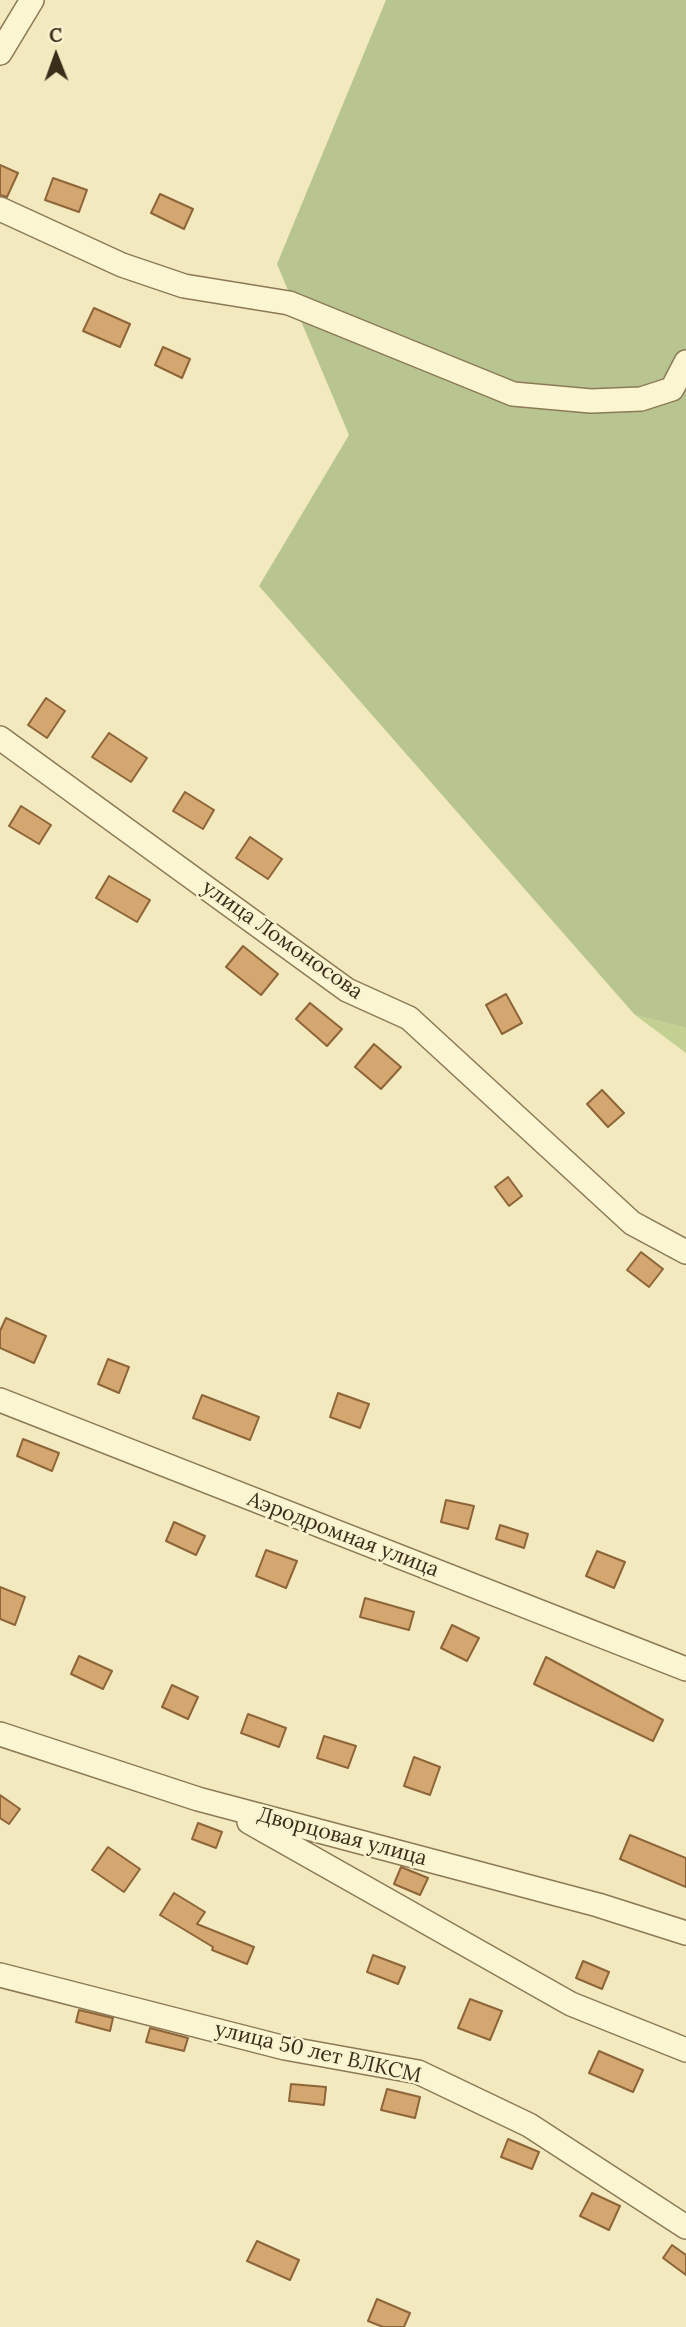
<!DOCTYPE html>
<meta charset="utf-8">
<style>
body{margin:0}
#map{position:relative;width:686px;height:2327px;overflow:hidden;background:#f2e9be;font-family:Lora,serif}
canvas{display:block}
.north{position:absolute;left:21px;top:21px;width:70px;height:70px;-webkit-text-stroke:5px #f9f2ce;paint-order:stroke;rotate:359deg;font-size:19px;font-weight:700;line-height:28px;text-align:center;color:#3a2e1b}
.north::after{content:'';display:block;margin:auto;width:24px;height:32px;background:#3a2e1b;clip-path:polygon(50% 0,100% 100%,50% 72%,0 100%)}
</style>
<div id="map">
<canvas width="686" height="2327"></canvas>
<div class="north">С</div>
</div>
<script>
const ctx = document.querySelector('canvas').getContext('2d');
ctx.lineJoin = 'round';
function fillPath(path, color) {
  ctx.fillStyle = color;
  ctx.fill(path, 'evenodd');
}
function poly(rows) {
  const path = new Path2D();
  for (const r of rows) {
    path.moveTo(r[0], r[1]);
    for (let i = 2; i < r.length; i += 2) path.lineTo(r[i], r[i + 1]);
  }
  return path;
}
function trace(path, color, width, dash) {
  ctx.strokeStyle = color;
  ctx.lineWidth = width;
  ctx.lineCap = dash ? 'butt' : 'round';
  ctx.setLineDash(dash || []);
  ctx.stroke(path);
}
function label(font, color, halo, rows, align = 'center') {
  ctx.font = font + ' Lora,serif';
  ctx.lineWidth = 5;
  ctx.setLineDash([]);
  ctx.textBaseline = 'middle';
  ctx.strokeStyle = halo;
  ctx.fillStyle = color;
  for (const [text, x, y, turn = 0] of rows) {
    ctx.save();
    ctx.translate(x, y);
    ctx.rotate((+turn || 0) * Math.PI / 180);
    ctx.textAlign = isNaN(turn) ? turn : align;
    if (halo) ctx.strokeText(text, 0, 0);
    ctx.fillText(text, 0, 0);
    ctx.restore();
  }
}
const green = poly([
 [635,1015,686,1028,686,1053]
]);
const cemetery = poly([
 [386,0,686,0,686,1028,635,1015,259,586,349,435,277,264]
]);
const building = poly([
 [0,165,18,173,7,197,0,195,0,165],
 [53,178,87,190,79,212,45,200,53,178],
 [160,194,193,209,184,229,151,213,160,194],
 [94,308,130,324,120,347,83,331,94,308],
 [163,347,190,359,182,378,155,365,163,347],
 [46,698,65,711,47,738,28,725,46,698],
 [109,733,147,758,131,782,92,757,109,733],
 [185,792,214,810,203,829,173,811,185,792],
 [21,806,51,825,39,844,9,826,21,806],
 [250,837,282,859,268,879,236,858,250,837],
 [109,876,150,900,137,922,96,898,109,876],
 [243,946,278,974,261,995,226,967,243,946],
 [506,994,522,1023,502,1034,486,1005,506,994],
 [310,1003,342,1029,327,1046,296,1019,310,1003],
 [374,1044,401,1067,381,1089,355,1067,374,1044],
 [602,1090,624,1113,608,1127,587,1104,602,1090],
 [508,1177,522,1196,509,1206,495,1187,508,1177],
 [641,1252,663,1269,649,1287,627,1270,641,1252],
 [6,1318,46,1336,34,1363,0,1348,0,1331,6,1318],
 [108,1359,129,1367,119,1393,98,1384,108,1359],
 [338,1393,369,1404,360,1428,330,1417,338,1393],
 [202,1395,259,1417,250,1440,193,1418,202,1395],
 [23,1439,59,1453,52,1471,17,1456,23,1439],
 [446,1500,474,1506,468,1529,441,1522,446,1500],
 [174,1522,205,1536,196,1555,166,1541,174,1522],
 [500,1525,528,1534,524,1548,496,1539,500,1525],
 [266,1550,297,1561,286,1588,256,1576,266,1550],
 [597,1551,625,1562,614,1588,586,1576,597,1551],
 [0,1587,25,1597,15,1625,0,1619,0,1587],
 [365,1598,414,1612,409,1630,360,1617,365,1598],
 [452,1625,479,1638,467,1661,441,1648,452,1625],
 [79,1656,112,1671,103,1689,71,1674,79,1656],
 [546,1657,663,1720,653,1741,534,1684,546,1657],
 [172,1685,198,1697,188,1719,162,1707,172,1685],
 [248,1714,286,1728,279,1747,241,1733,248,1714],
 [324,1736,356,1746,348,1768,317,1758,324,1736],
 [414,1757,440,1767,430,1795,404,1786,414,1757],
 [0,1795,20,1809,9,1824,0,1818,0,1795],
 [198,1823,222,1832,216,1848,192,1839,198,1823],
 [630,1835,686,1858,686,1887,620,1859,630,1835],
 [108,1847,140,1869,124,1892,92,1870,108,1847],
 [401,1867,428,1878,420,1895,394,1884,401,1867],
 [174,1893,205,1912,197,1924,254,1947,247,1964,212,1950,213,1947,160,1915,174,1893],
 [373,1955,405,1967,398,1984,367,1972,373,1955],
 [583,1961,609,1972,602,1989,576,1978,583,1961],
 [470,1999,502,2011,490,2040,458,2028,470,1999],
 [79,2010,113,2018,110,2031,76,2022,79,2010],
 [150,2028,188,2038,184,2051,146,2042,150,2028],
 [599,2051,643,2070,633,2092,589,2073,599,2051],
 [291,2084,326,2087,324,2105,289,2101,291,2084],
 [387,2089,420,2097,415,2118,381,2110,387,2089],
 [508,2139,539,2152,532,2169,501,2157,508,2139],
 [592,2193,620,2206,609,2230,580,2216,592,2193],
 [257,2241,299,2260,290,2280,247,2261,257,2241],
 [672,2245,686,2255,686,2275,663,2258,672,2245],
 [377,2299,410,2313,404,2327,383,2327,368,2321,377,2299]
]);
const street = poly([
 [0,53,32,0],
 [0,209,122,265,184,286,289,303,513,394,591,401,641,399,672,389,686,362],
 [0,738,347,990,409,1018,632,1223,686,1252],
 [0,1400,686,1669],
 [0,1734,198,1799,598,1905,686,1933],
 [249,1822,571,2004,686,2050],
 [0,1975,285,2048,418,2072,529,2125,686,2227]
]);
const streetNames = [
 ["улица Ломоносова",282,940,35],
 ["Аэродромная улица",343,1535,21],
 ["Дворцовая улица",342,1837,15],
 ["улица 50 лет ВЛКСМ",318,2053,13]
];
fillPath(green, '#c2d191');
fillPath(cemetery, '#b8c591');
fillPath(building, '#d4a670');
trace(building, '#8d6538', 2);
trace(street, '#8c7955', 26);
trace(street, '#fcf5d2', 23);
label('21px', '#3a2e1b', '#f9f2ce', streetNames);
</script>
